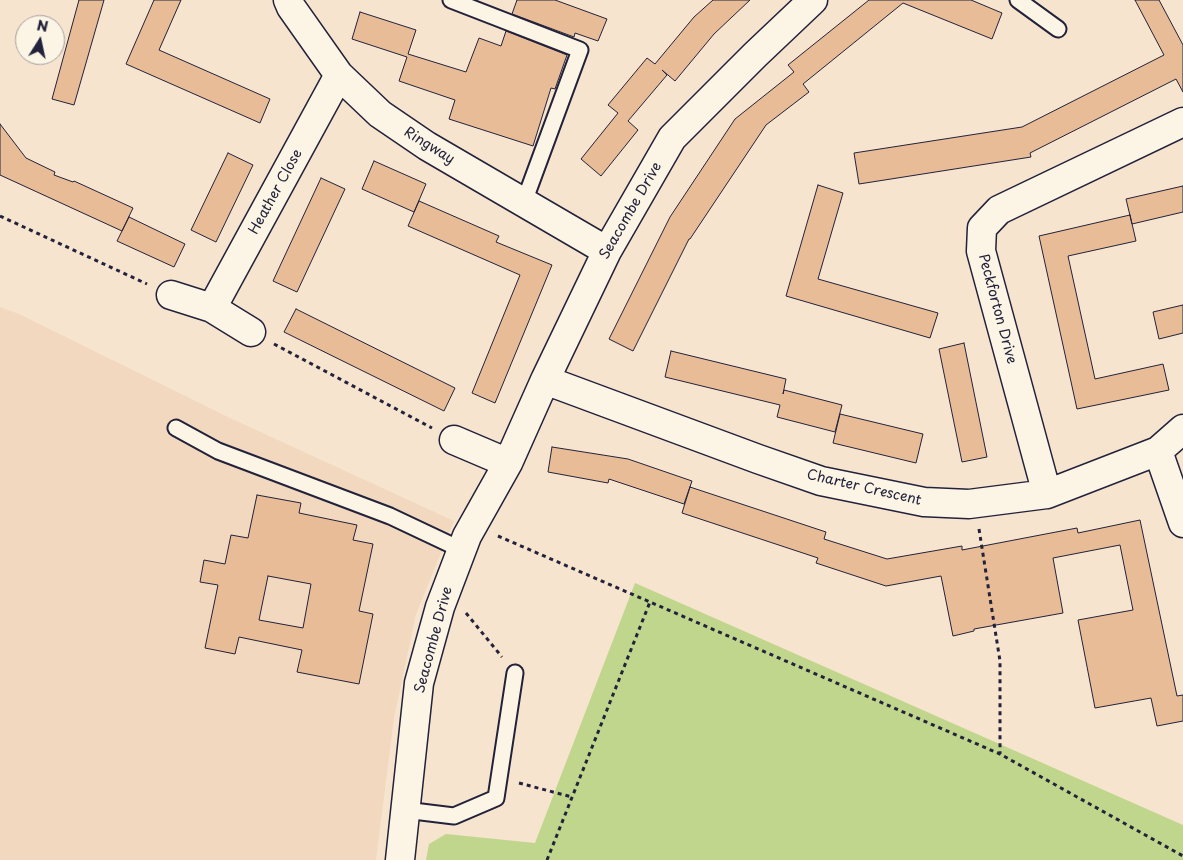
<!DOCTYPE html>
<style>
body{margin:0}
#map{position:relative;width:1183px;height:860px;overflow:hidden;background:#f6e4ce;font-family:"Playpen Sans",sans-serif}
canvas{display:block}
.north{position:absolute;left:15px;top:15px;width:50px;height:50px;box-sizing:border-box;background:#fcf5e5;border:1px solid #a5a1a1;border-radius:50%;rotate:10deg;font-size:14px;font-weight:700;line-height:20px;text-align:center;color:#22223b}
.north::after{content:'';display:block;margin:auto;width:18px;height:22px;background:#22223b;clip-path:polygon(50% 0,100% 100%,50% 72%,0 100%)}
</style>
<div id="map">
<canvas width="1183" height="860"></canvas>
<div class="north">N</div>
</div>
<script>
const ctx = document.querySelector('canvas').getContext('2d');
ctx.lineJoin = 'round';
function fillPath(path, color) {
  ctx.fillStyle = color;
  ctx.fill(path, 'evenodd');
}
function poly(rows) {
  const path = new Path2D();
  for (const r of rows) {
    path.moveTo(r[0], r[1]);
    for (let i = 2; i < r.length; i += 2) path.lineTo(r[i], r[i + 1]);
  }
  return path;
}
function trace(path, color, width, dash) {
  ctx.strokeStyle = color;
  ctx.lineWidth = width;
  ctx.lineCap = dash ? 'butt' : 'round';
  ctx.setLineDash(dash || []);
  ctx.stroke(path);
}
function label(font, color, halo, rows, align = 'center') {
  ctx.font = font + ' "Playpen Sans",sans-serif';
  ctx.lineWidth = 4;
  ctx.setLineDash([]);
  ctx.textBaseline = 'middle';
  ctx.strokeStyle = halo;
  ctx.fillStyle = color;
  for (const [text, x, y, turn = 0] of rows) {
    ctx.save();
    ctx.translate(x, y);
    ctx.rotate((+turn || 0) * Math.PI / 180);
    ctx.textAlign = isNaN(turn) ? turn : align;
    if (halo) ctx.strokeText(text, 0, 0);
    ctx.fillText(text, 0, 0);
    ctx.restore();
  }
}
const built = poly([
 [0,307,19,314,230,418,454,521,416,614,394,718,376,860,0,860]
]);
const green = poly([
 [635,583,1183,825,1183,860,426,860,429,844,446,834,535,843]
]);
const building = poly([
 [79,0,104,0,74,105,52,99,79,0],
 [154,0,181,0,159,50,270,99,260,123,126,64,154,0],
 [517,0,555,0,607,19,598,41,575,33,574,37,512,14,517,0],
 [713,0,750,0,714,34,675,81,662,70,667,75,628,121,638,130,601,176,581,159,618,113,608,105,647,58,655,64,694,17,713,0],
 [869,0,971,0,1002,13,992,39,903,3,803,84,809,92,766,125,690,239,689,239,633,351,609,339,670,217,735,119,794,72,788,65,869,0],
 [1135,0,1159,0,1183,45,1183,92,1176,79,1030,153,1031,157,859,184,854,153,1022,127,1164,55,1135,0],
 [360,12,416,30,408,54,466,72,479,38,501,46,506,31,567,55,555,89,551,88,533,146,449,119,455,100,399,81,407,57,352,39,360,12],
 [0,124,26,158,55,172,54,175,73,182,74,181,133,208,122,231,0,175,0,124],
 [228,153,253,165,216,242,191,230,228,153],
 [374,161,426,184,414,212,362,189,374,161],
 [321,178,345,189,297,292,273,281,321,178],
 [818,185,843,193,818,279,938,313,930,338,786,296,818,185],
 [1183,186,1183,212,1132,224,1126,199,1183,186],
 [419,201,499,236,496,242,552,265,495,403,472,393,520,275,408,226,419,201],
 [1130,215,1136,241,1068,256,1095,379,1163,364,1169,390,1077,409,1039,236,1130,215],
 [129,217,185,244,174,267,117,241,129,217],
 [1183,305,1183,333,1159,339,1153,312,1183,305],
 [296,309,455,388,444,411,284,332,296,309],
 [964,343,987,457,962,462,939,349,964,343],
 [671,351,786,379,783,394,784,390,842,405,835,432,777,417,780,405,665,377,671,351],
 [840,414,923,434,916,463,833,443,840,414],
 [552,447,628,459,692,481,684,504,609,479,608,483,548,472,552,447],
 [690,487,826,532,824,539,887,559,962,546,962,550,1077,528,1078,533,1140,520,1177,696,1183,695,1183,721,1157,726,1151,698,1095,708,1078,620,1133,610,1120,545,1053,558,1063,613,974,629,974,631,953,636,941,576,886,586,816,563,818,558,682,513,690,487],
 [257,495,301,503,299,513,357,525,353,540,373,544,359,611,373,614,359,684,297,672,302,650,239,637,235,654,205,648,218,585,200,582,204,560,225,564,231,535,248,538,257,495],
 [268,576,311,584,303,628,259,620,268,576]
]);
const path = poly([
 [0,216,147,284],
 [274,344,432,428],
 [979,529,1000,661,1000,754],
 [498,536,1000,754,1183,856],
 [466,613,502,657],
 [519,783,572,797],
 [547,860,650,602]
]);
const service = poly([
 [451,0,580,50,524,202],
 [1018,0,1058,29],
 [176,428,218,451,390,516,462,550],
 [405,810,454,816,496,798,515,673]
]);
const minor = poly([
 [288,0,291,7,339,75,380,114,427,146,607,251],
 [171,295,212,308],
 [251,332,212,308,339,75],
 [545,380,758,459,821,481,924,502,969,504,1047,494,1158,451,1183,429],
 [454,440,508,463],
 [1158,451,1183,523],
 [1047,494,981,251,982,228,999,210,1183,122],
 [400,860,419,683,440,607,467,536,508,463,545,380,607,251,672,138,755,55,813,0]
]);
const streetNames = [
 ["Ringway",429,146,32],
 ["Heather Close",276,192,-61],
 ["Seacombe Drive",631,211,-60],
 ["Peckforton Drive",997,309,75],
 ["Charter Crescent",864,488,13],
 ["Seacombe Drive",434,640,-75]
];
fillPath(built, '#f2d8be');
fillPath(green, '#c0d68c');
fillPath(building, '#e7bc97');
trace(building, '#22223b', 1);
trace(service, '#22223b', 19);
trace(minor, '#22223b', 31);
trace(path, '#22223b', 3, [4, 4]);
trace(service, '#fcf5e5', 15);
trace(minor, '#fcf5e5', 28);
label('14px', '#22223b', '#fcf5e5', streetNames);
</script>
